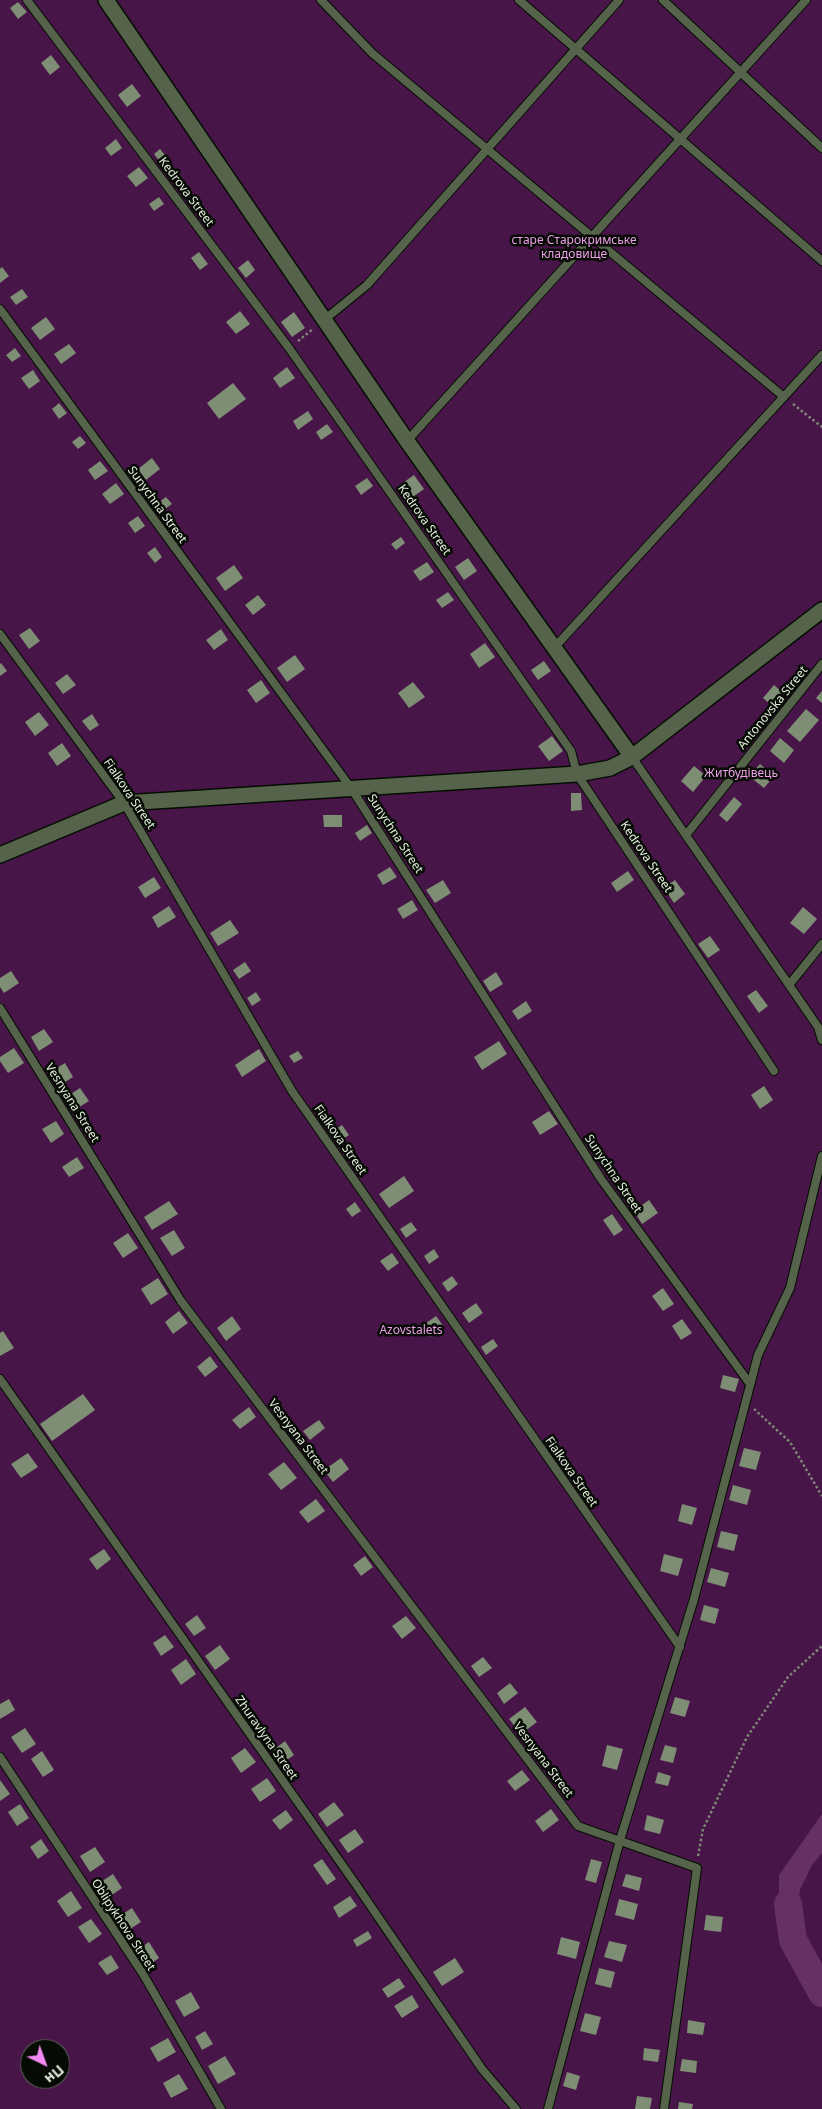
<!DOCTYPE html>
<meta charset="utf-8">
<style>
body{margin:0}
#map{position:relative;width:822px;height:2109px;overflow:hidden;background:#17240e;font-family:"Noto Sans",sans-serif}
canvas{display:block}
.north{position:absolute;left:20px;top:2039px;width:50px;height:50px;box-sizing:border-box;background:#060b04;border:1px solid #5f665c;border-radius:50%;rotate:138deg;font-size:14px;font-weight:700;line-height:20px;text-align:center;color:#e5eedf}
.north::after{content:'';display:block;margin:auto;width:18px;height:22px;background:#f38af1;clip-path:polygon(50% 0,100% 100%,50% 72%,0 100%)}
</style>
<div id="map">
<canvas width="822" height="2109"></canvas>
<div class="north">Пн</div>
</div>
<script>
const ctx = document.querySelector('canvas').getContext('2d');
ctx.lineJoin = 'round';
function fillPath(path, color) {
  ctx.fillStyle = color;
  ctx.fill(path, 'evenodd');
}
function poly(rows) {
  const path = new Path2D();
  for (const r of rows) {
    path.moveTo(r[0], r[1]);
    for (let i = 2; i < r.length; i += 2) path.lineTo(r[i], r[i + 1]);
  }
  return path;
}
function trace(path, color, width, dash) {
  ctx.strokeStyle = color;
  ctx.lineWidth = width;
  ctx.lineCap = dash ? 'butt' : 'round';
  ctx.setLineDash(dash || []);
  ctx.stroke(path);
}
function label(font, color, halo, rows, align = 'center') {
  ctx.font = font + ' "Noto Sans",sans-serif';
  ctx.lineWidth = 5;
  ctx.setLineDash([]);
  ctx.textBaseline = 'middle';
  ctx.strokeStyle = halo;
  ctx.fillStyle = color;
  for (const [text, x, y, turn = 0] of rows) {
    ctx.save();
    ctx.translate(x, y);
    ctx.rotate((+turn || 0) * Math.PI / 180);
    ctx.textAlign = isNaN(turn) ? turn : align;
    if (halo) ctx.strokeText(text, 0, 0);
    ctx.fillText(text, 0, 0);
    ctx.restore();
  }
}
const green = poly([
 [0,0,822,0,822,2109,0,2109],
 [30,2049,60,2049,60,2079,30,2079]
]);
const water = poly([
 [822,1814,822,1853,812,1865,800,1890,793,1940,779,1898,779,1875]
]);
const river = poly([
 [788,1904,793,1940,822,1993]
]);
const building = poly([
 [18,2,27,12,18,19,10,8],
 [51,55,60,67,50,75,41,63],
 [132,84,141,96,127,107,118,95],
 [116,139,122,148,111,156,105,148],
 [160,149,169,160,163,166,154,154],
 [139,167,148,178,136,187,127,176],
 [159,197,164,204,154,211,149,204],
 [199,252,208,264,200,270,191,258],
 [248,260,255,270,246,278,238,268],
 [2,267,9,276,0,283,0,269],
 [22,289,28,297,16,305,10,297],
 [240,311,250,324,236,334,226,322],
 [294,312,305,328,292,337,281,322],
 [46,317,55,329,40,340,31,328],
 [69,344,76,353,61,364,54,354],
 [15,348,21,356,12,362,6,355],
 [287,367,295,378,280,388,273,378],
 [33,370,40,381,29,389,21,378],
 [233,383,246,399,219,419,207,403],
 [59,403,67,413,59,419,52,409],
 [308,411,313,419,298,430,293,421],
 [327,424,333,432,321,440,316,432],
 [80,436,86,443,78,449,72,442],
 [152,458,160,469,146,480,138,469],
 [100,461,108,471,95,480,88,470],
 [414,475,424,489,407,501,397,487],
 [367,478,373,486,361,495,355,486],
 [116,483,124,494,110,504,102,494],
 [166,497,172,504,165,509,159,502],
 [138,516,145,526,135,533,128,523],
 [401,537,405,543,396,550,391,544],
 [155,547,162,557,155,563,147,553],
 [468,558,477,571,464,580,455,567],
 [427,562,434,572,420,581,413,571],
 [234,565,243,578,225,591,216,578],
 [448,592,454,600,442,608,436,600],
 [258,595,266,605,253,615,245,605],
 [30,628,40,641,29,649,19,635],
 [221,629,228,640,214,650,206,640],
 [485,643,495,657,479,668,470,654],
 [295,655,305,669,287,682,277,668],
 [544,661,551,671,538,680,531,670],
 [1,663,7,671,0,676,0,664],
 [67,674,76,685,63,694,55,683],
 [261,680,270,693,256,703,247,690],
 [413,682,425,697,409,708,398,693],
 [774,685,782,692,771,705,763,698],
 [822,691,822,703,816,698],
 [806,709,819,720,800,742,787,731],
 [39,712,49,725,35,736,25,722],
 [92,714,99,725,90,731,82,721],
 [552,736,563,751,549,761,538,746],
 [780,738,794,750,784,763,770,751],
 [62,743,71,756,57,766,48,753],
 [760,764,774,776,764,788,749,776],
 [694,766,706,776,693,792,681,781],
 [571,793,581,793,582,810,571,811],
 [734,797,742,804,727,822,719,815],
 [323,815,342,815,342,827,324,827],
 [367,825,372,833,360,841,355,833],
 [390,867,397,877,383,885,377,875],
 [628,871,634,880,617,892,611,883],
 [154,877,161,888,145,898,138,887],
 [443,880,451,893,435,903,426,890],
 [675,880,685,894,674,903,664,888],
 [412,900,418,910,403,919,397,909],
 [169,906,176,917,158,928,152,917],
 [803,907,817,919,804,934,790,923],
 [230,920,239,933,218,946,210,933],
 [710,936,720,950,708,958,698,944],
 [245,962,251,971,239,979,233,970],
 [11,971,19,983,4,993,0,987,0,978],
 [496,972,503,984,490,992,483,981],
 [756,990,768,1006,759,1013,747,996],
 [256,992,261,1000,252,1006,247,998],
 [526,1001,532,1011,518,1020,512,1011],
 [44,1029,53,1042,39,1051,31,1037],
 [499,1041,507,1054,482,1070,474,1057],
 [14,1048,24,1063,8,1073,0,1061,0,1057],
 [259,1049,266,1061,242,1077,235,1065],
 [298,1051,303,1058,294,1063,289,1056],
 [65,1063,73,1077,59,1086,50,1072],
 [764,1086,773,1100,760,1109,751,1095],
 [80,1088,89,1101,73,1111,65,1098],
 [549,1111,558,1124,540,1135,532,1122],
 [56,1121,64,1134,51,1143,42,1129],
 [342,1125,349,1135,343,1139,336,1129],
 [77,1157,84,1168,69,1177,62,1167],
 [404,1176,414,1191,389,1208,379,1194],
 [649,1200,658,1213,642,1224,634,1211],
 [169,1201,178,1214,152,1230,144,1217],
 [355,1202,361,1211,352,1217,346,1209],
 [612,1214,623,1230,614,1236,603,1220],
 [411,1222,417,1230,406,1238,400,1229],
 [174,1230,185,1248,172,1256,160,1238],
 [128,1233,138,1248,123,1258,113,1243],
 [434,1249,439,1257,429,1264,424,1256],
 [392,1253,399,1263,388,1271,380,1261],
 [452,1276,458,1284,448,1292,442,1283],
 [158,1278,168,1294,151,1305,141,1289],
 [663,1288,674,1304,663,1311,652,1296],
 [476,1303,483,1313,469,1323,462,1313],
 [179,1311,188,1323,173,1334,165,1322],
 [232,1316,241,1329,226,1341,217,1328],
 [436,1316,444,1327,430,1337,422,1326],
 [682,1319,692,1333,681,1340,672,1326],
 [3,1331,14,1348,0,1356,0,1333],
 [493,1339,498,1346,486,1355,481,1347],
 [210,1356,218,1367,205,1377,197,1367],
 [723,1375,739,1379,735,1392,720,1388],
 [83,1394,95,1410,52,1441,40,1424],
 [249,1407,256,1417,240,1429,232,1420],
 [319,1420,325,1428,310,1440,303,1431],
 [744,1448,761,1452,756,1470,739,1466],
 [28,1453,38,1467,21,1478,11,1464],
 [341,1458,349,1469,333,1482,324,1470],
 [284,1462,297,1478,281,1490,268,1474],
 [733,1485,751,1490,747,1505,729,1500],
 [316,1499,325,1511,308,1523,299,1512],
 [682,1504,697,1508,692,1525,678,1521],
 [721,1531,738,1535,734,1551,717,1547],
 [104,1549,111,1559,97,1570,89,1559],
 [664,1554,683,1559,678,1576,660,1571],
 [365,1556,373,1567,361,1576,353,1565],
 [711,1568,729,1573,725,1587,707,1582],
 [704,1605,719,1609,715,1624,700,1620],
 [197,1615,206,1628,194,1636,185,1624],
 [406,1616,416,1628,402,1639,392,1626],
 [165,1635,174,1647,161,1656,153,1643],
 [220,1645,230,1659,215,1670,205,1656],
 [483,1657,492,1668,479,1677,471,1666],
 [186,1659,196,1674,181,1685,171,1670],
 [510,1683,518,1693,504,1704,497,1693],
 [675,1697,690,1701,685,1717,670,1713],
 [9,1699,15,1710,0,1719,0,1704],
 [525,1707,537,1722,521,1734,509,1719],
 [25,1728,36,1744,22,1753,11,1737],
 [285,1741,294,1755,281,1764,272,1751],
 [607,1745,623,1749,617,1770,602,1766],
 [665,1745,677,1748,673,1763,660,1760],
 [245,1748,256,1762,241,1773,231,1758],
 [42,1751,54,1770,43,1777,31,1759],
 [522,1770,530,1780,515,1791,507,1781],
 [658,1772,671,1776,668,1786,655,1783],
 [267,1778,276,1791,260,1802,251,1789],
 [0,1780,10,1794,0,1801],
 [334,1802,344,1815,327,1827,318,1814],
 [20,1804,29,1818,17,1826,8,1812],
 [551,1809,559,1820,543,1832,535,1821],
 [286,1810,293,1820,280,1830,272,1820],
 [647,1815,664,1820,660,1834,644,1830],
 [355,1829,364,1842,348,1853,339,1840],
 [41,1839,49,1851,38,1859,30,1847],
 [95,1847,105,1862,90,1872,80,1856],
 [322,1859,336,1879,327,1885,313,1865],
 [591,1859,602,1862,596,1883,585,1880],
 [113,1874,122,1888,109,1897,99,1883],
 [626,1874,642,1878,639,1891,622,1886],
 [71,1891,82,1908,68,1917,57,1901],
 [350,1896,357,1906,339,1918,333,1907],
 [619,1899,638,1904,634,1920,615,1915],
 [132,1908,141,1922,127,1931,118,1917],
 [706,1915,723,1917,721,1932,704,1930],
 [91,1919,102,1934,89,1943,78,1927],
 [368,1931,372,1938,357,1947,353,1940],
 [561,1937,580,1942,576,1959,557,1954],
 [609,1941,627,1945,622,1962,604,1957],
 [149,1942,159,1958,149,1965,139,1949],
 [111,1955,119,1968,107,1975,98,1963],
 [455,1958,464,1972,442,1986,433,1972],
 [599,1968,615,1972,611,1988,595,1984],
 [399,1978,405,1987,388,1998,382,1989],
 [191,1992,200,2008,184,2017,175,2001],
 [412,1995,419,2007,402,2018,394,2006],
 [585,2013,601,2017,596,2035,580,2031],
 [688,2020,705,2023,703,2035,687,2033],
 [205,2031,213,2044,202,2050,195,2037],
 [168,2038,176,2052,158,2062,150,2048],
 [644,2048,660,2050,658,2062,643,2060],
 [225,2056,236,2074,218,2084,208,2066],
 [682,2059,697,2061,696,2073,680,2071],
 [567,2072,580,2076,576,2090,563,2086],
 [179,2074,188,2089,171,2098,163,2083],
 [637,2096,652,2098,650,2109,635,2109],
 [679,2102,693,2104,692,2109,678,2109]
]);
const path = poly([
 [298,341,313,329],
 [793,404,822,427],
 [754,1409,790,1442,822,1496],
 [698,1856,703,1829,747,1737,788,1677,822,1646]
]);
const service = poly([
 [27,0,289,348,571,751,577,774,774,1071],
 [321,0,372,53,784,397],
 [519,0,822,261],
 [663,0,822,148],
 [0,309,351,788,601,1179,750,1384],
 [324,320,367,285,619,0],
 [407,441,806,0],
 [0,634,124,803,292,1091,680,1647],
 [554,648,822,355],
 [632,757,818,1027,822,1040],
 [686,835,822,664],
 [789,985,822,944],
 [0,1008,181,1301,578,1826,697,1868,664,2109],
 [0,1379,357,1886,482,2069,516,2109],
 [0,1757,143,1974,221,2109],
 [548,2109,620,1840,694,1599,758,1355,790,1288,822,1156]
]);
const minor = poly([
 [106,0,407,441,632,757],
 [0,855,124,803,577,774,610,768,632,757,822,610]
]);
const streetNames = [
 ["Kedrova Street",186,192,53],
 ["Sunychna Street",157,505,54],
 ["Kedrova Street",424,520,55],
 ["Antonovska Street",773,708,-51],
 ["Fialkova Street",129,794,56],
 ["Sunychna Street",395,834,57],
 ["Kedrova Street",646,857,56],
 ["Vesnyana Street",72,1103,58],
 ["Fialkova Street",340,1140,55],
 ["Sunychna Street",613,1174,56],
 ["Vesnyana Street",298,1437,53],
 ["Fialkova Street",571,1472,55],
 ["Zhuravlyna Street",266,1738,55],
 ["Vesnyana Street",543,1760,53],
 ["Oblipykhova Street",123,1925,57]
];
const parkNames = [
 ["старе Старокримське",574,241],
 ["кладовище",574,255],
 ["Житбудівець",741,774],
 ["Azovstalets",411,1331]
];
fillPath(green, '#471547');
fillPath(water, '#662f65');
trace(river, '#662f65', 28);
fillPath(building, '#7e8e74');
trace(service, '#040d00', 10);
trace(minor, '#040d00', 18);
trace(path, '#7e8976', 2.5, [2.5, 2.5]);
trace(service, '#54634a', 8);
trace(minor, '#54634a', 15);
label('12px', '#e5eedf', '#060b04', streetNames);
label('12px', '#f09fed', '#060b04', parkNames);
</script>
